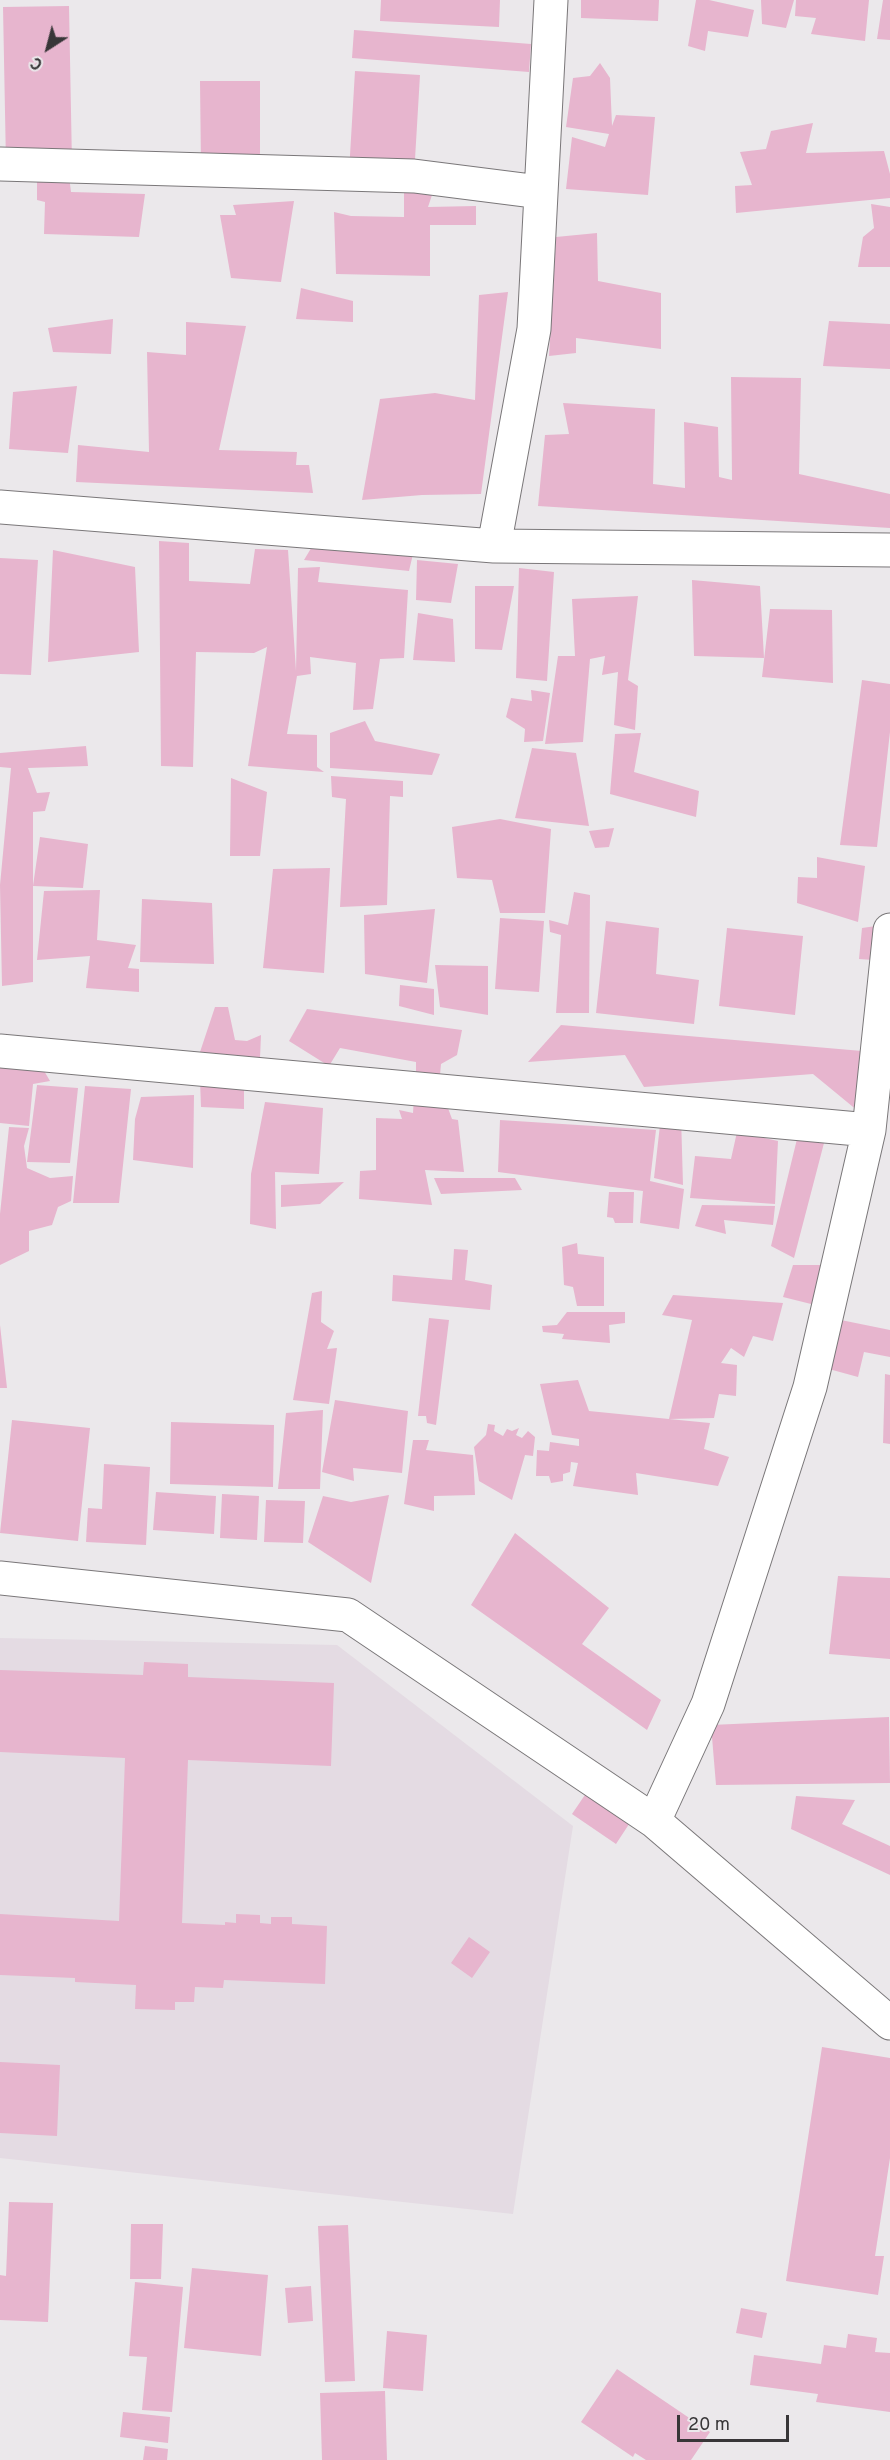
<!DOCTYPE html>
<meta charset="utf-8">
<style>
body{margin:0}
#map{position:relative;width:890px;height:2460px;overflow:hidden;background:#ebe8eb;font-family:Overpass,sans-serif}
canvas{display:block}
.north{position:absolute;left:18px;top:18px;width:60px;height:60px;-webkit-text-stroke:4px #ebe8eb;paint-order:stroke;rotate:216deg;font-size:16px;font-weight:700;line-height:24px;text-align:center;color:#383638}
.north::after{content:'';display:block;margin:auto;width:21px;height:27px;background:#383638;clip-path:polygon(50% 0,100% 100%,50% 72%,0 100%)}
.scale{position:absolute;left:677px;top:2415px;width:112px;height:27px;box-sizing:border-box;border:3px solid #383638;border-top:0;padding-left:8px;font-size:18px;line-height:21px;white-space:nowrap;color:#383638;-webkit-text-stroke:4px #ebe8eb;paint-order:stroke}
</style>
<div id="map">
<canvas width="890" height="2460"></canvas>
<div class="north">С</div>
<div class="scale">20 m</div>
</div>
<script>
const ctx = document.querySelector('canvas').getContext('2d');
ctx.lineJoin = 'round';
function fillPath(path, color) {
  ctx.fillStyle = color;
  ctx.fill(path, 'evenodd');
}
function poly(rows) {
  const path = new Path2D();
  for (const r of rows) {
    path.moveTo(r[0], r[1]);
    for (let i = 2; i < r.length; i += 2) path.lineTo(r[i], r[i + 1]);
  }
  return path;
}
function trace(path, color, width, dash) {
  ctx.strokeStyle = color;
  ctx.lineWidth = width;
  ctx.lineCap = dash ? 'butt' : 'round';
  ctx.setLineDash(dash || []);
  ctx.stroke(path);
}
const built = poly([
 [0,1638,337,1645,573,1826,513,2214,0,2158]
]);
const building = poly([
 [381,0,500,0,499,27,380,21],
 [581,0,659,0,658,21,581,18],
 [696,0,709,0,754,10,748,37,708,31,705,51,688,46],
 [761,0,794,0,786,28,762,24],
 [796,0,869,0,865,41,811,34,816,18,795,16],
 [883,0,890,0,890,40,877,39],
 [69,6,72,164,6,164,3,7],
 [354,30,531,44,529,72,352,58],
 [600,63,610,78,612,126,616,115,655,117,648,195,566,189,572,137,605,147,609,134,566,127,573,78,590,76],
 [355,71,420,75,414,176,349,172],
 [200,81,260,81,260,166,201,166],
 [813,123,806,153,884,151,890,174,890,198,736,213,735,186,752,185,740,152,766,149,771,131],
 [37,175,69,176,71,192,145,194,139,237,44,234,45,202,37,200],
 [404,191,432,195,428,207,476,206,476,225,430,225,430,276,336,274,334,212,351,216,404,217],
 [294,201,281,282,231,278,220,215,236,215,233,205],
 [871,204,890,207,890,267,858,267,863,237,874,228],
 [597,233,598,281,661,293,661,349,576,338,576,353,549,356,556,237],
 [301,288,353,301,353,322,296,319],
 [508,292,481,494,422,495,362,500,380,399,435,393,475,400,479,295],
 [113,319,111,354,53,352,48,328],
 [829,321,890,324,890,369,823,366],
 [186,322,246,326,219,450,297,452,296,465,309,465,313,493,76,482,78,445,149,452,147,352,186,355],
 [731,377,801,378,799,474,890,494,890,528,538,506,545,435,569,434,563,403,655,409,653,484,685,488,684,422,718,427,719,477,732,480],
 [77,386,68,453,9,449,13,392],
 [159,541,189,543,189,581,250,584,255,549,288,550,296,671,298,568,320,567,318,582,408,590,404,658,380,659,373,709,353,710,356,663,310,657,311,674,297,676,287,734,317,735,317,767,324,772,248,766,267,647,254,653,196,652,193,767,161,766],
 [313,545,413,554,409,571,304,560],
 [53,550,135,567,139,652,48,662],
 [0,558,38,560,31,675,0,674],
 [417,560,458,564,451,603,416,600],
 [519,568,554,572,547,681,516,678],
 [692,580,760,586,764,658,694,656],
 [475,586,514,586,502,650,475,649],
 [638,596,628,680,638,686,635,730,614,725,618,672,602,675,605,656,590,659,583,742,545,744,558,656,575,656,572,599],
 [770,609,832,610,833,683,762,677],
 [418,613,453,619,455,662,413,660],
 [862,680,890,684,890,732,877,847,840,845],
 [531,690,550,693,543,741,524,742,525,729,506,717,511,698,532,701],
 [365,721,375,741,440,754,432,775,330,768,330,733],
 [641,733,634,772,699,791,696,817,610,794,615,734],
 [86,746,88,766,28,768,37,793,50,792,45,811,33,812,33,982,2,986,0,885,11,768,0,767,0,753],
 [532,748,576,753,589,826,515,818],
 [331,776,403,781,403,797,390,796,387,905,340,907,346,799,332,797],
 [231,778,267,792,260,856,230,856],
 [500,819,551,829,545,913,500,913,492,880,457,878,452,827],
 [614,828,609,847,595,848,589,831],
 [40,837,88,844,83,888,33,886],
 [817,857,865,866,858,922,797,903,798,877,817,878],
 [330,868,324,973,263,968,273,869],
 [100,890,97,940,136,945,128,968,139,969,139,992,86,988,90,956,37,960,44,891],
 [574,892,590,895,589,1013,556,1013,561,935,550,932,549,920,568,925],
 [142,899,212,903,214,964,140,962],
 [435,909,427,983,365,974,364,915],
 [500,918,544,921,539,992,495,989],
 [606,921,659,928,656,974,699,980,694,1024,596,1013],
 [876,926,873,960,859,959,862,928],
 [727,928,803,936,795,1015,719,1006],
 [435,965,488,966,488,1015,440,1007],
 [400,985,434,989,434,1015,399,1006],
 [215,1007,228,1007,235,1040,247,1041,261,1035,260,1058,199,1055],
 [307,1009,462,1030,457,1055,441,1064,440,1075,416,1081,416,1062,340,1048,329,1066,289,1041],
 [561,1025,862,1051,858,1111,813,1074,644,1087,625,1055,528,1062],
 [0,1061,43,1069,50,1081,33,1084,29,1126,0,1123],
 [200,1080,244,1084,244,1109,201,1107],
 [37,1085,78,1088,70,1163,27,1162],
 [85,1086,131,1089,119,1203,73,1203],
 [194,1095,193,1168,133,1160,135,1119,141,1097],
 [414,1097,445,1100,452,1119,458,1120,464,1172,425,1170,432,1205,359,1199,360,1171,376,1170,376,1118,402,1119,399,1110,413,1113],
 [265,1102,323,1108,319,1174,275,1172,276,1229,250,1224,251,1174],
 [681,1116,683,1185,654,1178,660,1125],
 [500,1120,656,1130,650,1181,684,1189,679,1229,640,1223,643,1191,498,1172],
 [9,1127,29,1128,24,1146,27,1168,50,1178,73,1176,71,1201,58,1207,52,1225,29,1231,29,1251,0,1265,0,1214],
 [737,1132,778,1141,775,1204,690,1198,695,1156,731,1159],
 [797,1139,824,1143,794,1258,771,1246],
 [434,1178,515,1178,522,1190,441,1194],
 [344,1182,320,1204,281,1207,281,1185],
 [609,1192,634,1192,633,1223,615,1223,613,1218,607,1217],
 [702,1205,775,1206,773,1225,724,1220,726,1234,695,1226],
 [577,1243,578,1254,604,1257,604,1306,577,1306,573,1287,564,1285,562,1247],
 [454,1249,468,1250,465,1280,492,1285,490,1310,392,1301,393,1275,452,1280],
 [793,1265,828,1265,819,1306,783,1297],
 [322,1291,321,1322,334,1331,327,1349,337,1348,329,1404,293,1400,312,1293],
 [673,1295,783,1303,773,1341,753,1336,744,1357,731,1348,721,1363,737,1365,736,1396,719,1394,714,1418,669,1419,710,1423,704,1449,729,1457,718,1486,636,1473,638,1495,573,1486,578,1463,571,1462,570,1472,563,1474,563,1481,551,1483,549,1476,536,1476,537,1450,549,1451,550,1442,579,1446,579,1439,552,1435,540,1384,578,1380,589,1411,669,1419,692,1320,662,1315],
 [567,1312,625,1312,625,1323,609,1325,610,1343,562,1339,564,1334,543,1332,542,1326,557,1325],
 [429,1318,449,1320,436,1425,427,1423,426,1416,418,1416],
 [831,1318,890,1330,890,1357,864,1352,858,1377,818,1366],
 [0,1325,7,1388,0,1388],
 [885,1374,890,1375,890,1444,883,1443],
 [335,1400,408,1411,402,1473,353,1468,354,1481,322,1472],
 [323,1410,320,1489,278,1489,286,1413],
 [12,1420,90,1428,78,1541,0,1533],
 [171,1422,274,1425,273,1487,170,1484],
 [488,1424,495,1425,494,1431,503,1436,507,1429,512,1431,519,1428,516,1435,522,1438,528,1431,535,1437,533,1456,525,1455,512,1500,479,1481,474,1447,486,1435],
 [413,1440,429,1440,426,1450,473,1455,475,1495,434,1496,434,1511,404,1504],
 [104,1464,150,1467,146,1545,86,1542,88,1508,102,1509],
 [156,1492,216,1496,214,1534,153,1530],
 [222,1494,259,1496,257,1540,220,1538],
 [389,1495,371,1583,308,1542,323,1496,351,1502],
 [266,1500,305,1501,303,1543,264,1542],
 [515,1533,609,1608,582,1644,661,1700,647,1730,471,1605],
 [838,1576,890,1578,890,1659,829,1654],
 [144,1662,188,1664,188,1677,334,1683,331,1766,188,1760,182,1923,225,1925,225,1922,236,1923,236,1914,260,1915,260,1923,271,1924,271,1917,292,1917,292,1924,327,1926,325,1984,224,1980,223,1988,195,1987,194,2002,175,2002,175,2010,135,2009,136,1985,75,1982,75,1978,0,1975,0,1914,119,1921,125,1758,0,1752,0,1670,143,1675],
 [889,1717,890,1783,716,1785,711,1725],
 [589,1789,633,1818,616,1844,572,1814],
 [796,1796,855,1800,842,1824,890,1846,890,1875,791,1829],
 [469,1937,490,1952,472,1978,451,1963],
 [822,2047,890,2058,890,2158,875,2256,884,2256,878,2295,786,2281],
 [0,2062,60,2065,57,2136,0,2133],
 [9,2202,53,2203,48,2322,0,2320,0,2275,6,2276],
 [131,2224,163,2224,161,2279,130,2279],
 [348,2225,355,2381,325,2382,318,2226],
 [192,2268,268,2275,261,2356,184,2348],
 [135,2282,183,2287,172,2412,142,2410,147,2357,129,2356],
 [311,2286,313,2321,288,2323,285,2288],
 [741,2308,767,2313,762,2338,736,2333],
 [387,2331,427,2335,423,2391,383,2388],
 [848,2334,877,2338,875,2352,890,2353,890,2412,816,2402,818,2394,750,2385,754,2355,821,2364,824,2345,846,2348],
 [617,2369,710,2432,691,2460,646,2460,635,2453,633,2457,581,2422],
 [385,2391,387,2460,322,2460,320,2393],
 [123,2412,170,2417,168,2443,120,2437],
 [145,2446,168,2449,167,2460,143,2460]
]);
const street = poly([
 [0,164,414,176,540,192],
 [0,507,494,546,890,550],
 [494,546,534,329,551,0],
 [0,1051,869,1130],
 [0,1578,348,1615,654,1821,890,2023],
 [654,1821,708,1704,810,1387,869,1130,890,930]
]);
fillPath(built, '#e4dbe3');
fillPath(building, '#e7b5ce');
trace(street, '#7a7779', 35);
trace(street, '#fff', 33);
</script>
